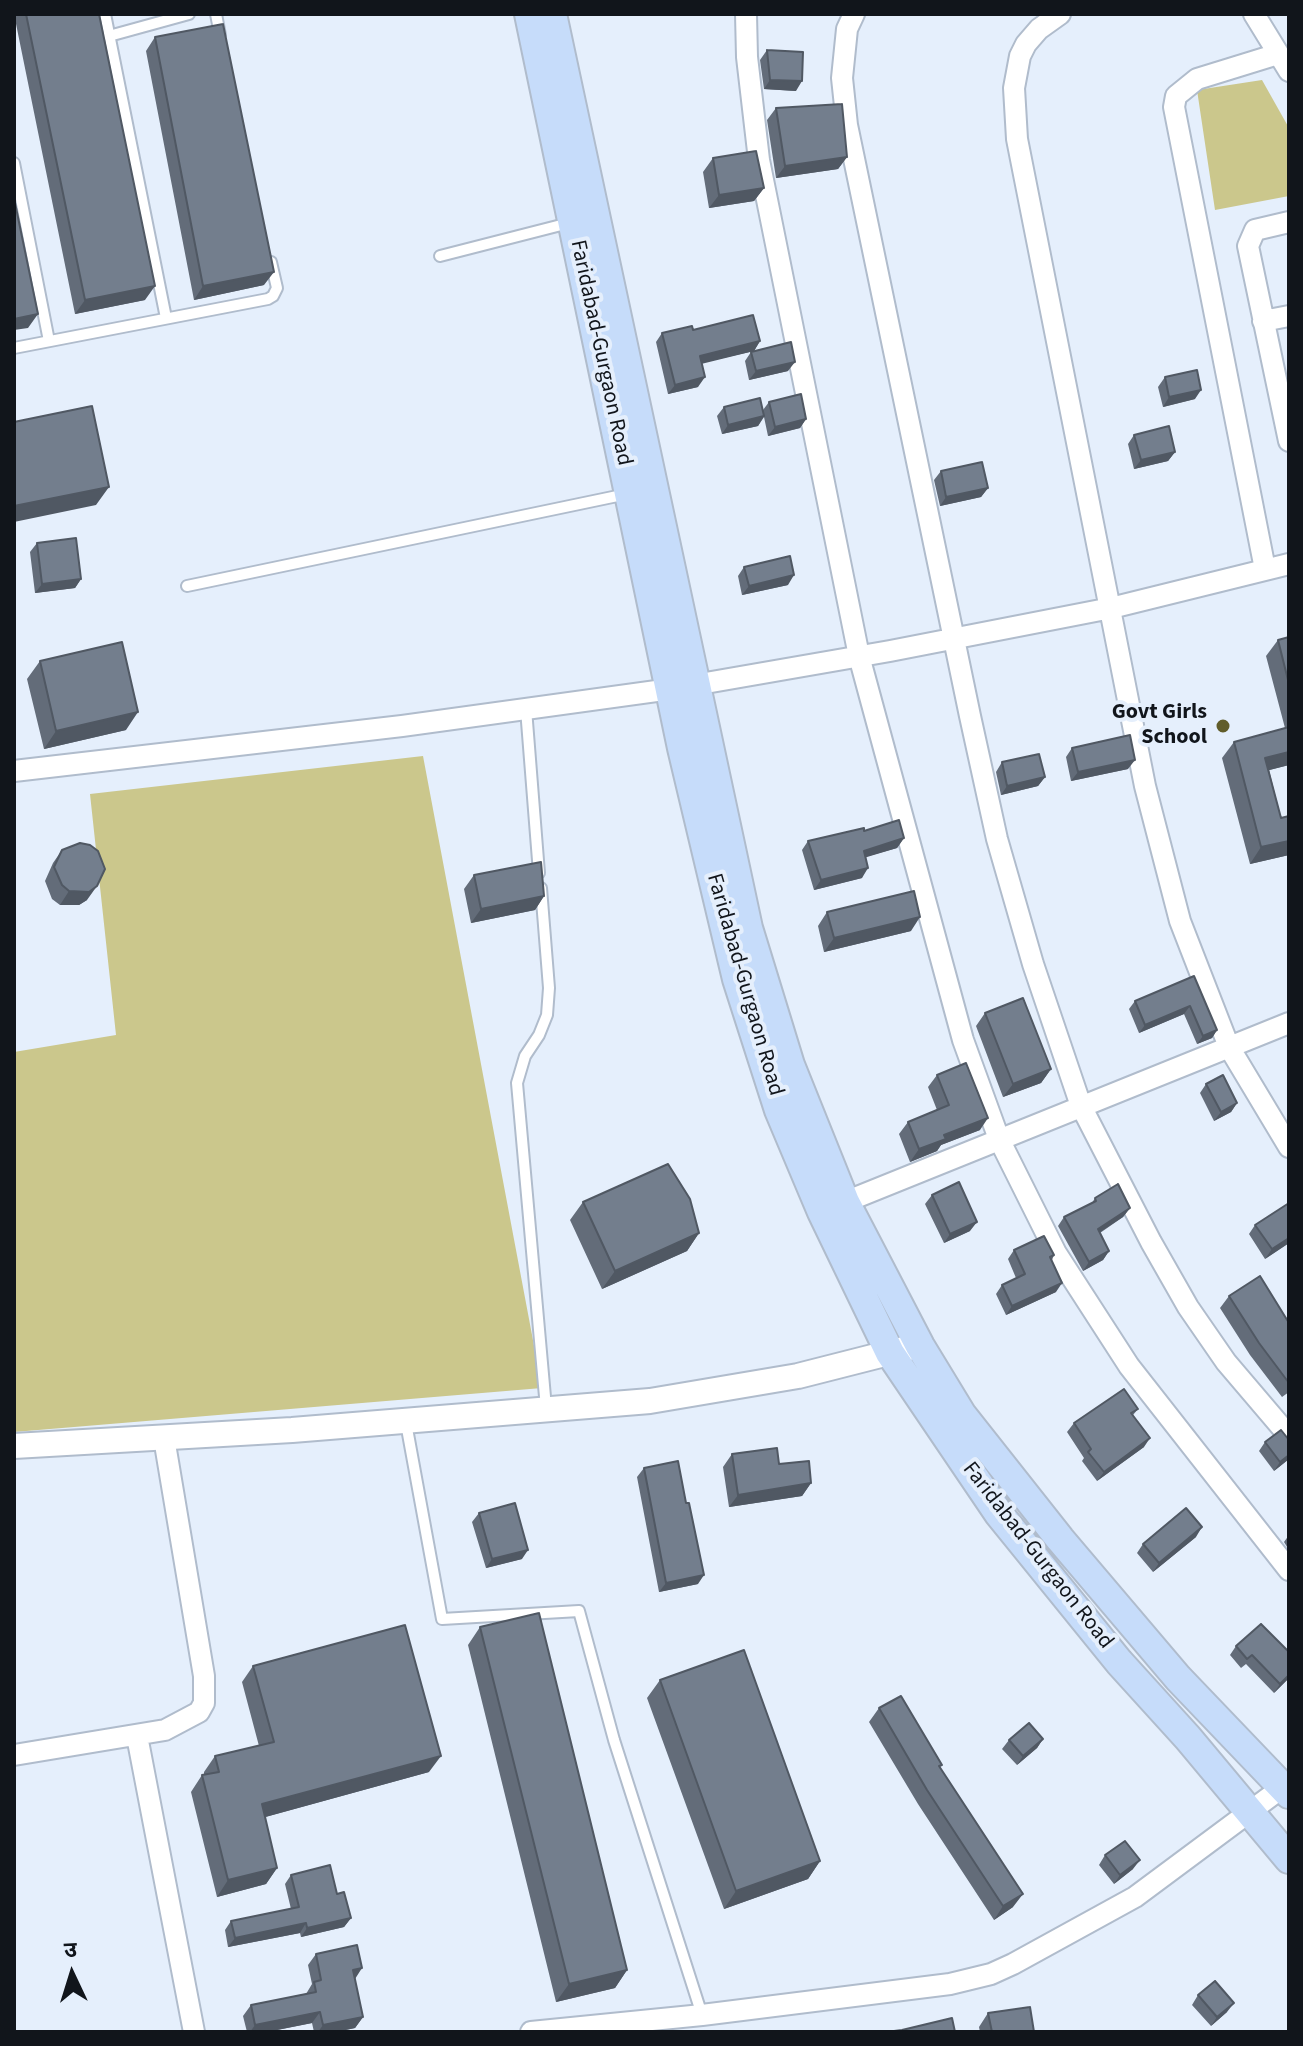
<!DOCTYPE html>
<meta charset="utf-8">
<style>
body{margin:0}
#map{position:relative;width:1303px;height:2046px;overflow:hidden;background:#e5effc;font-family:"Source Sans 3","Noto Sans Devanagari",sans-serif}
canvas{display:block}
.frame{position:absolute;inset:0;border:16px solid #11151b;pointer-events:none}
.north{position:absolute;left:32px;top:1934px;width:80px;height:80px;-webkit-text-stroke:6px #e5effc;paint-order:stroke;rotate:356deg;font-size:22px;font-weight:700;line-height:32px;text-align:center;color:#11151b}
.north::after{content:'';display:block;margin:auto;width:28px;height:36px;background:#11151b;clip-path:polygon(50% 0,100% 100%,50% 72%,0 100%)}
</style>
<div id="map">
<canvas width="1303" height="2046"></canvas>
<div class="frame"></div>
<div class="north">उ</div>
</div>
<script>
const ctx = document.querySelector('canvas').getContext('2d');
ctx.lineJoin = 'round';
function fillPath(path, color) {
  ctx.fillStyle = color;
  ctx.fill(path, 'evenodd');
}
function poly(rows) {
  const path = new Path2D();
  for (const r of rows) {
    path.moveTo(r[0], r[1]);
    for (let i = 2; i < r.length; i += 2) path.lineTo(r[i], r[i + 1]);
  }
  return path;
}
function trace(path, color, width, dash) {
  ctx.strokeStyle = color;
  ctx.lineWidth = width;
  ctx.lineCap = dash ? 'butt' : 'round';
  ctx.setLineDash(dash || []);
  ctx.stroke(path);
}
function label(font, color, halo, rows, align = 'center') {
  ctx.font = font + ' "Source Sans 3",sans-serif';
  ctx.lineWidth = 8;
  ctx.setLineDash([]);
  ctx.textBaseline = 'middle';
  ctx.strokeStyle = halo;
  ctx.fillStyle = color;
  for (const [text, x, y, turn = 0] of rows) {
    ctx.save();
    ctx.translate(x, y);
    ctx.rotate((+turn || 0) * Math.PI / 180);
    ctx.textAlign = isNaN(turn) ? turn : align;
    if (halo) ctx.strokeText(text, 0, 0);
    ctx.fillText(text, 0, 0);
    ctx.restore();
  }
}
const green = poly([
 [1262,80,1289,128,1289,196,1215,210,1197,90],
 [423,756,542,1388,14,1432,14,1052,116,1035,90,794]
]);
const service = poly([
 [105,14,166,318],
 [216,14,220,35],
 [109,36,189,14],
 [14,163,49,341],
 [440,256,569,223],
 [14,348,268,299,273,296,277,288,271,262],
 [187,586,627,494],
 [526,709,539,873],
 [541,888,549,988,547,1015,539,1035,525,1056,517,1083,546,1408],
 [406,1423,442,1619,579,1611,614,1740,702,2015]
]);
const minor = poly([
 [746,14,747,57,759,160,859,656,963,1040,999,1139,1056,1253,1129,1366,1289,1570],
 [854,14,847,29,842,78,847,125,970,716,997,839,1033,964,1081,1106,1151,1242,1188,1307,1226,1362,1289,1436],
 [1060,14,1039,29,1026,44,1020,56,1014,88,1017,139,1145,786,1180,921,1229,1047,1289,1147],
 [1254,14,1289,71],
 [1289,222,1255,230,1248,246,1289,441],
 [1263,321,1289,316],
 [1265,569,1174,107,1176,96,1197,79,1278,54],
 [14,771,402,726,671,689,890,651,1111,608,1289,564],
 [845,1202,1289,1023],
 [137,1736,194,2032],
 [14,1755,165,1730,199,1712,204,1703,204,1676,164,1438],
 [531,2032,702,2015,950,1984,991,1974,1013,1964,1135,1897,1283,1787]
]);
const tertiary = poly([
 [14,1446,292,1430,650,1401,798,1376,908,1348]
]);
const secondary = poly([
 [529,14,682,748,737,979,779,1110,822,1212,890,1353,999,1514,1119,1662,1188,1738,1289,1859],
 [552,14,748,928,790,1065,845,1202,920,1346,962,1415,1060,1539,1178,1678,1289,1794]
]);
const wall = poly([
 [14,14,99,14,145,300,75,314],
 [155,37,264,285,194,300,146,51],
 [767,50,796,91,764,89,760,60],
 [776,108,847,157,838,169,776,178,767,120],
 [713,158,764,188,754,201,709,208,703,172],
 [693,330,760,341,754,351,701,363,698,387,668,394,656,342,662,333],
 [751,352,788,371,749,380,745,361],
 [1165,377,1195,399,1163,407,1158,387],
 [769,402,806,419,800,428,768,436,764,417,758,426,722,434,717,416,724,407,763,410],
 [1134,435,1175,452,1168,461,1134,469,1128,444],
 [941,471,988,488,981,497,940,506,934,480],
 [37,543,81,579,75,588,35,593,30,552],
 [744,567,788,585,742,595,738,576],
 [1289,637,1289,765,1269,770,1281,818,1289,816,1289,855,1250,864,1222,758,1234,742,1285,728,1266,656,1278,640],
 [40,661,126,730,44,749,27,679],
 [1072,748,1128,769,1071,781,1066,757],
 [1002,762,1045,777,1038,786,1001,795,996,772],
 [864,831,904,838,897,848,865,857,862,878,814,890,802,850,808,841],
 [62,850,87,900,79,905,60,905,52,899,45,881,53,863],
 [474,875,544,896,535,910,471,923,464,889],
 [827,912,911,931,824,952,818,926],
 [1194,976,1217,1030,1212,1038,1197,1044,1184,1014,1139,1033,1129,1009,1135,1001],
 [985,1013,1051,1069,1041,1083,1003,1097,976,1026],
 [937,1075,980,1130,941,1145,937,1151,910,1162,899,1134,908,1122,937,1110,928,1087],
 [1206,1084,1237,1103,1231,1112,1214,1121,1200,1093],
 [932,1195,970,1231,944,1243,925,1204],
 [1095,1198,1130,1208,1123,1217,1100,1233,1109,1251,1103,1260,1083,1271,1058,1226,1064,1217,1092,1203],
 [583,1202,699,1233,687,1251,602,1289,570,1220],
 [1289,1203,1289,1243,1265,1259,1249,1234,1255,1225],
 [1014,1250,1054,1255,1052,1260,1056,1292,1006,1315,996,1294,1002,1285,1016,1278,1008,1259],
 [1229,1296,1289,1323,1289,1392,1282,1397,1250,1355,1220,1308],
 [1138,1409,1133,1415,1144,1447,1097,1481,1082,1461,1084,1458,1067,1432,1074,1423],
 [1289,1440,1289,1459,1274,1471,1259,1451,1265,1442],
 [732,1454,779,1464,811,1483,802,1496,729,1507,723,1467],
 [644,1468,686,1503,698,1584,659,1592,637,1477],
 [479,1513,522,1559,486,1568,472,1522],
 [1289,1535,1289,1550,1284,1542],
 [1196,1537,1153,1572,1137,1553,1143,1544],
 [480,1627,627,1970,615,1988,556,2002,468,1645],
 [1236,1646,1289,1652,1289,1678,1274,1693,1246,1664,1241,1668,1230,1655],
 [253,1666,429,1772,265,1817,277,1868,266,1884,217,1897,191,1792,202,1775,204,1775,204,1772,215,1756,259,1746,242,1682],
 [660,1680,820,1861,808,1879,724,1909,647,1698],
 [879,1708,942,1765,940,1767,1013,1907,994,1920,918,1804,869,1722],
 [1043,1739,1037,1748,1017,1765,1002,1749,1009,1740],
 [1105,1855,1133,1869,1114,1884,1099,1865],
 [291,1875,337,1894,351,1918,344,1927,301,1937,300,1933,228,1947,225,1930,231,1921,291,1909,285,1884],
 [316,1954,355,1979,363,2017,355,2028,336,2032,314,2032,312,2023,267,2032,247,2032,243,2016,251,2005,306,1994,312,1984,308,1965],
 [1198,1995,1227,2012,1211,2026,1192,2005],
 [988,2013,1034,2032,980,2032,979,2027]
]);
const shadedWall = poly([
 [770,80,802,81,796,91,764,89],
 [847,157,838,169,776,178,785,166],
 [764,188,754,201,709,208,719,195],
 [274,272,264,285,194,300,203,286],
 [155,286,145,300,75,314,85,300],
 [38,314,28,328,14,330,14,319],
 [760,341,754,351,693,366,700,356],
 [795,362,788,371,749,380,756,371],
 [705,377,698,387,668,394,675,385],
 [1201,390,1195,399,1163,407,1169,397],
 [764,416,758,426,722,434,728,425],
 [806,419,800,428,768,436,775,427],
 [1175,452,1168,461,1134,469,1141,460],
 [109,487,96,505,14,522,14,506],
 [988,488,981,497,940,506,946,497],
 [794,575,788,585,742,595,749,586],
 [81,579,75,588,35,593,42,584],
 [138,712,126,730,44,749,56,731],
 [1289,752,1289,765,1254,774,1265,758],
 [1135,760,1128,769,1071,781,1078,772],
 [1045,777,1038,786,1001,795,1007,786],
 [904,838,897,848,857,860,864,851],
 [1289,841,1289,855,1250,864,1261,847],
 [868,868,862,878,814,890,821,880],
 [97,886,87,900,79,905,60,905,69,891],
 [544,896,535,910,471,923,481,909],
 [920,917,911,931,824,952,834,938],
 [1190,1006,1184,1014,1139,1033,1145,1025],
 [1217,1030,1212,1038,1197,1044,1203,1036],
 [1051,1069,1041,1083,1003,1097,1013,1084],
 [1237,1103,1231,1112,1214,1121,1221,1112],
 [988,1118,980,1130,941,1145,937,1151,910,1162,919,1149,944,1135],
 [1130,1208,1123,1217,1091,1238,1098,1229],
 [977,1222,970,1231,944,1243,950,1234],
 [699,1233,687,1251,602,1289,615,1271],
 [1289,1238,1289,1243,1265,1259,1272,1249],
 [1109,1251,1103,1260,1083,1271,1089,1262],
 [1062,1283,1056,1292,1006,1315,1012,1306],
 [1150,1438,1144,1447,1097,1481,1104,1472],
 [1289,1455,1289,1459,1274,1471,1280,1462],
 [811,1483,802,1496,729,1507,738,1495],
 [1202,1527,1196,1537,1153,1572,1159,1563],
 [528,1550,522,1559,486,1568,492,1559],
 [704,1575,698,1584,659,1592,666,1583],
 [1289,1675,1289,1678,1274,1693,1280,1684],
 [1043,1739,1037,1748,1017,1765,1023,1756],
 [441,1756,429,1772,251,1821,262,1804],
 [1140,1860,1133,1869,1114,1884,1120,1875],
 [820,1861,808,1879,724,1909,736,1891],
 [277,1868,266,1884,217,1897,228,1880],
 [1023,1894,1013,1907,994,1920,1003,1906],
 [351,1918,344,1927,301,1937,307,1928],
 [306,1923,300,1933,228,1947,235,1938],
 [362,1968,355,1979,353,1970],
 [627,1970,615,1988,556,2002,569,1984],
 [1234,2003,1227,2012,1211,2026,1217,2017],
 [320,2012,312,2023,267,2032,250,2032,255,2025],
 [363,2017,355,2028,336,2032,318,2032,323,2025]
]);
const building = poly([
 [26,14,99,14,155,286,85,300,26,14],
 [223,24,274,272,203,286,155,37,223,24],
 [767,50,803,52,802,81,770,80,767,50],
 [842,104,847,157,785,166,776,108,842,104],
 [756,151,764,188,719,195,713,158,756,151],
 [14,198,38,314,14,319,14,198],
 [753,315,760,341,700,356,705,377,675,385,662,333,692,326,693,330,753,315],
 [791,342,795,362,756,371,751,352,791,342],
 [1197,370,1201,390,1169,397,1165,377,1197,370],
 [801,394,806,419,775,427,769,402,801,394],
 [760,398,764,416,728,425,724,407,760,398],
 [92,406,109,487,14,506,14,422,92,406],
 [1169,426,1175,452,1141,460,1134,435,1169,426],
 [982,462,988,488,946,497,941,471,982,462],
 [76,538,81,579,42,584,37,543,76,538],
 [790,556,794,575,749,586,744,567,790,556],
 [1289,637,1289,684,1278,640,1289,637],
 [122,642,138,712,56,731,40,661,122,642],
 [1289,727,1289,752,1265,758,1281,818,1289,816,1289,841,1261,847,1234,742,1289,727],
 [1130,735,1135,760,1078,772,1072,748,1130,735],
 [1039,754,1045,777,1007,786,1002,762,1039,754],
 [899,820,904,838,864,851,868,868,821,880,808,841,864,828,864,831,899,820],
 [80,843,90,845,98,851,105,869,97,886,89,892,69,891,62,885,54,867,62,850,80,843],
 [541,862,544,896,481,909,474,875,541,862],
 [914,891,920,917,834,938,827,912,914,891],
 [1194,976,1217,1030,1203,1036,1190,1006,1145,1025,1135,1001,1194,976],
 [1023,998,1051,1069,1013,1084,985,1013,1023,998],
 [966,1063,988,1118,944,1135,946,1139,919,1149,908,1122,949,1105,937,1075,966,1063],
 [1223,1075,1237,1103,1221,1112,1206,1084,1223,1075],
 [668,1164,690,1199,699,1233,615,1271,583,1202,668,1164],
 [959,1182,977,1222,950,1234,932,1195,959,1182],
 [1118,1184,1130,1208,1098,1229,1109,1251,1089,1262,1064,1217,1096,1201,1095,1198,1118,1184],
 [1289,1203,1289,1238,1272,1249,1255,1225,1289,1203],
 [1044,1236,1054,1255,1050,1257,1062,1283,1012,1306,1002,1285,1025,1274,1014,1250,1044,1236],
 [1260,1276,1289,1323,1289,1383,1259,1343,1229,1296,1260,1276],
 [1124,1389,1138,1409,1131,1413,1150,1438,1104,1472,1088,1452,1091,1449,1074,1423,1124,1389],
 [1281,1430,1289,1440,1289,1455,1280,1462,1265,1442,1281,1430],
 [777,1448,779,1464,809,1461,811,1483,738,1495,732,1454,777,1448],
 [678,1461,686,1503,689,1503,704,1575,666,1583,644,1468,678,1461],
 [515,1503,528,1550,492,1559,479,1513,515,1503],
 [1186,1508,1202,1527,1159,1563,1143,1544,1186,1508],
 [539,1613,627,1970,569,1984,480,1627,539,1613],
 [1261,1624,1289,1652,1289,1675,1280,1684,1252,1655,1247,1659,1236,1646,1261,1624],
 [405,1625,441,1756,262,1804,277,1868,228,1880,202,1775,219,1772,215,1756,274,1742,253,1666,405,1625],
 [744,1650,820,1861,736,1891,660,1680,744,1650],
 [901,1696,942,1765,939,1766,1023,1894,1003,1906,927,1790,879,1708,901,1696],
 [1029,1723,1043,1739,1023,1756,1009,1740,1029,1723],
 [1125,1841,1140,1860,1120,1875,1105,1855,1125,1841],
 [330,1865,337,1894,344,1892,351,1918,307,1928,306,1923,235,1938,231,1921,299,1907,291,1875,330,1865],
 [357,1945,362,1968,353,1970,363,2017,323,2025,320,2012,255,2025,251,2005,316,1992,314,1982,321,1980,316,1954,357,1945],
 [1215,1981,1234,2003,1217,2017,1198,1995,1215,1981],
 [1030,2007,1034,2032,992,2032,988,2013,1030,2007],
 [952,2018,955,2032,886,2032,902,2030,952,2018]
]);
const markers = [
 [1223,726,8,"#615d2a"]
];
const streetNames = [
 ["Faridabad-Gurgaon Road",600,353,78],
 ["Faridabad-Gurgaon Road",744,985,74],
 ["Faridabad-Gurgaon Road",1037,1556,52]
];
const poiNames = [
 ["Govt Girls",1207,713],
 ["School",1207,738]
];
fillPath(green, '#cbc78c');
trace(service, '#b0bccc', 14);
trace(minor, '#b0bccc', 24);
trace(tertiary, '#b0bccc', 28);
trace(secondary, '#b0bccc', 32);
trace(service, '#fff', 10);
trace(minor, '#fff', 20);
trace(tertiary, '#fff', 24);
trace(secondary, '#c6dcfa', 28);
fillPath(wall, '#636c79');
fillPath(shadedWall, '#505863');
fillPath(building, '#737e8d');
trace(building, '#505863', 2);
for (const [x, y, r, color] of markers) {
  const dot = new Path2D();
  dot.arc(x, y, r, 0, 2 * Math.PI);
  ctx.fillStyle = color;
  ctx.fill(dot);
  trace(dot, '#e5effc', 3);
}
label('22px', '#11151b', '#e5effc', streetNames);
label('bold 22px', '#11151b', '#e5effc', poiNames, 'right');
</script>
